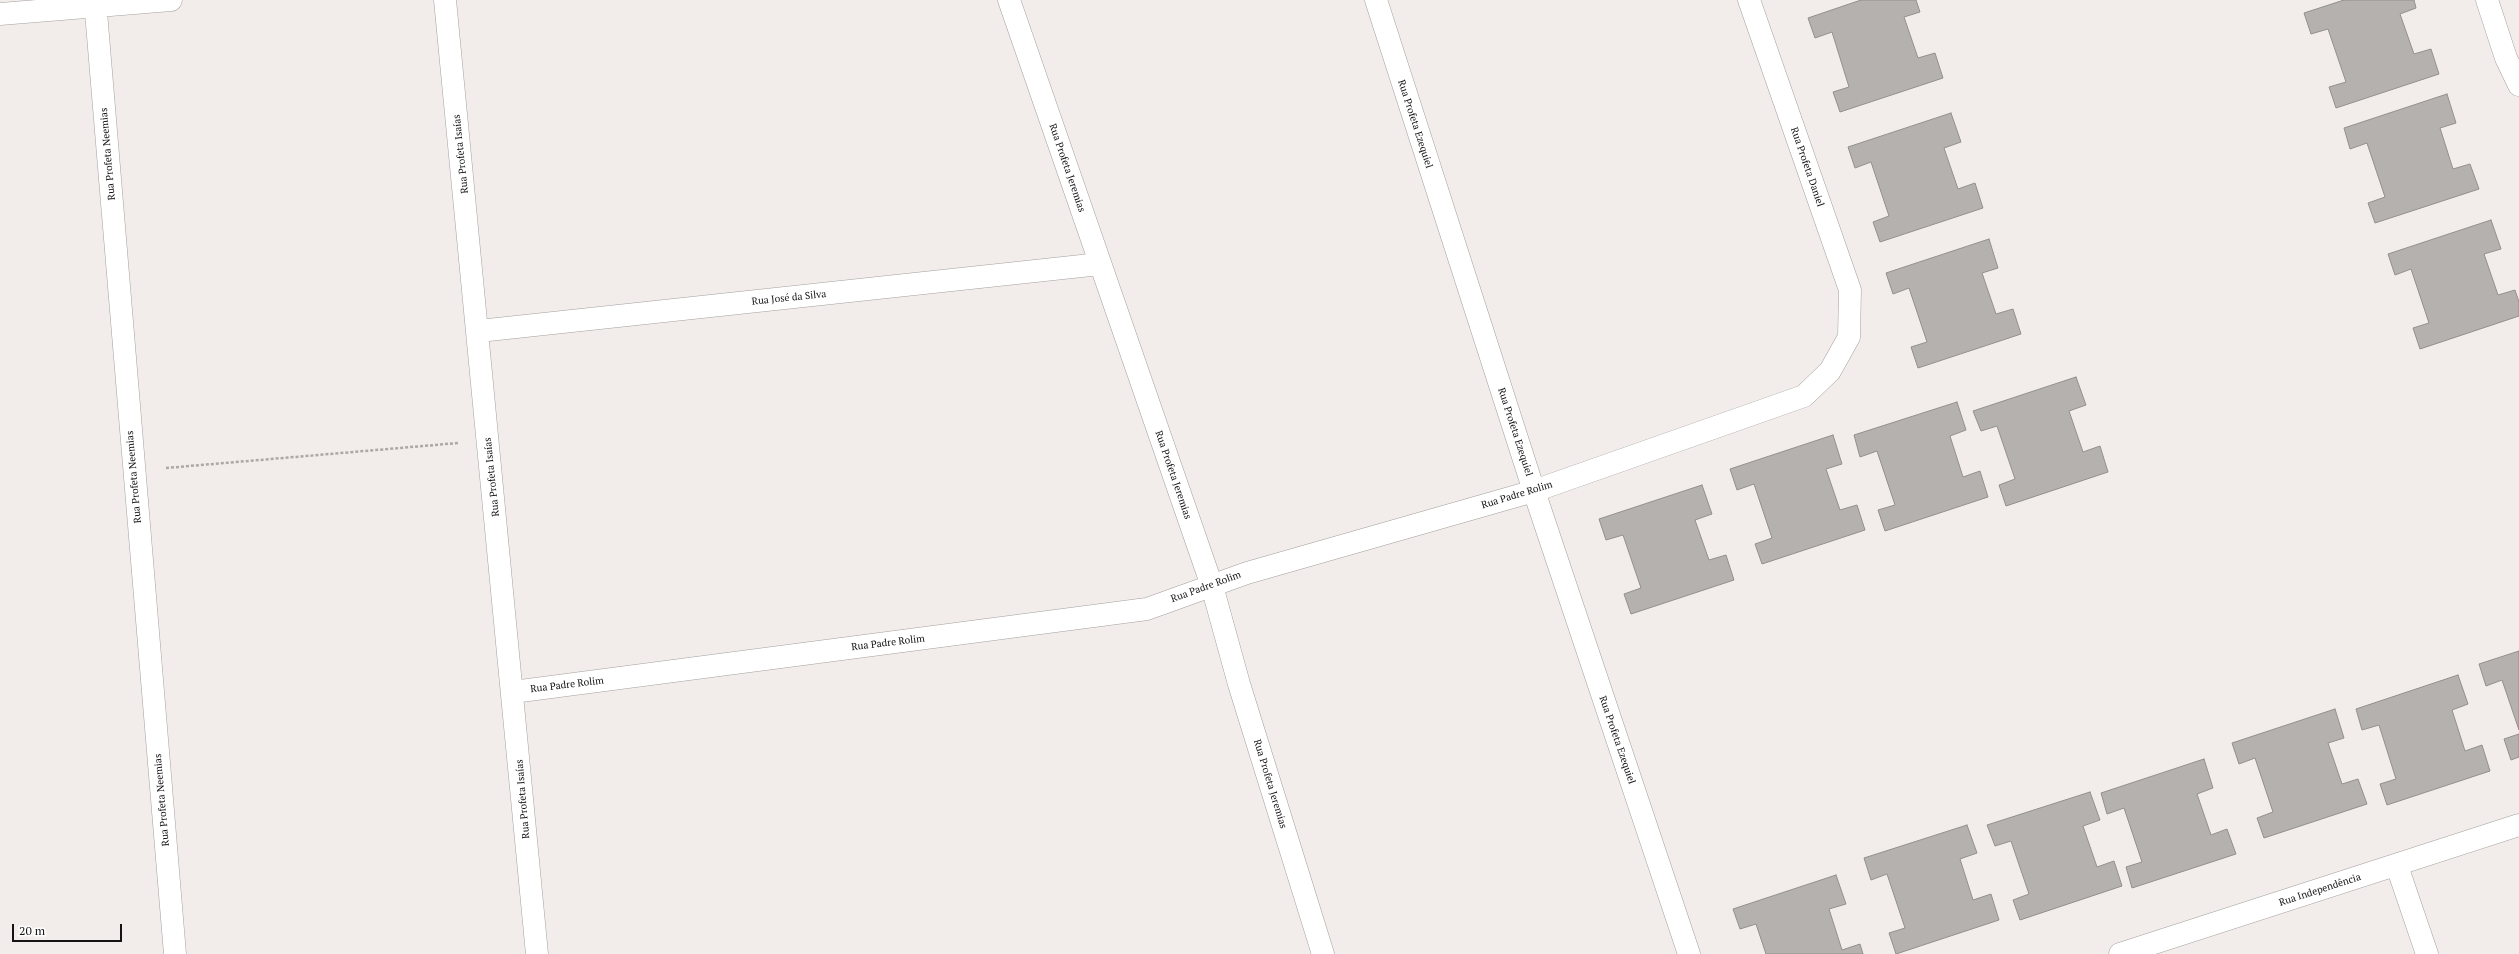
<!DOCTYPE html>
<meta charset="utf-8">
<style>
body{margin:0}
#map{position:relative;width:2519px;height:954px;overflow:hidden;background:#f2edea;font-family:"PT Serif",serif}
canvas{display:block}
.scale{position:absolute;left:12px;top:924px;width:110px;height:18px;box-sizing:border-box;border:2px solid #151313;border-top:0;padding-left:5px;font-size:12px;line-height:14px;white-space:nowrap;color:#151313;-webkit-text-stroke:3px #fff;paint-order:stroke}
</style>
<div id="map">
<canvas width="2519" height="954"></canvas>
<div class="scale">20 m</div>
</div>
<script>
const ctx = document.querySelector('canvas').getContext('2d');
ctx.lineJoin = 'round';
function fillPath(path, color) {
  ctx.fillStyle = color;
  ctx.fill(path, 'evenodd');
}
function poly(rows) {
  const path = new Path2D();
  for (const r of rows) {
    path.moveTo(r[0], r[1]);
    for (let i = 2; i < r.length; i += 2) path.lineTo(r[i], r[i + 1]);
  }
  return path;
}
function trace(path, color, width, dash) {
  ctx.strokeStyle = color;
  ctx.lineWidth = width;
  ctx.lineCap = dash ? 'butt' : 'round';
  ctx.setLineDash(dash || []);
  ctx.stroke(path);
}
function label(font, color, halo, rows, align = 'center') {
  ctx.font = font + ' "PT Serif",serif';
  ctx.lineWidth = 3;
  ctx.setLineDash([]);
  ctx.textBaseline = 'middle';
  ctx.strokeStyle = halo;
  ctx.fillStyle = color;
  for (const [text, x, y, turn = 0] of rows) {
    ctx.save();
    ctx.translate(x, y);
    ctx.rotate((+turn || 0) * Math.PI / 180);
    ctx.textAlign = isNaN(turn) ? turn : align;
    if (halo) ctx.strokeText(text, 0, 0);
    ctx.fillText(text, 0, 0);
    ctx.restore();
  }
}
const building = poly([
 [1861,0,1916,0,1920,12,1904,17,1918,58,1935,53,1943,78,1840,112,1833,92,1849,87,1832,32,1815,38,1808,18,1861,0],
 [2344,0,2414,0,2416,8,2400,14,2414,54,2431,49,2439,74,2336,108,2329,87,2346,82,2328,29,2311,34,2304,13,2344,0],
 [2447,94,2456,123,2440,128,2453,169,2470,164,2479,189,2375,223,2368,203,2385,197,2367,143,2350,149,2344,128,2447,94],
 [1951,113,1961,142,1944,148,1958,189,1975,183,1983,208,1880,242,1873,222,1889,216,1871,162,1855,168,1848,147,1951,113],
 [2491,220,2501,249,2484,254,2498,295,2515,290,2519,302,2519,316,2420,349,2413,328,2429,323,2411,269,2395,275,2388,254,2491,220],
 [1989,239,1998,268,1982,273,1996,314,2013,309,2021,334,1918,368,1911,347,1927,342,1909,288,1893,294,1886,273,1989,239],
 [2076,377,2086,405,2069,411,2083,452,2100,446,2108,472,2006,506,1999,485,2015,479,1997,426,1981,431,1973,411,2076,377],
 [1957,402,1966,430,1950,436,1963,477,1980,471,1988,497,1885,531,1878,510,1895,505,1877,451,1860,457,1854,435,1957,402],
 [1833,435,1842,464,1826,469,1840,510,1857,505,1865,530,1762,564,1755,544,1772,538,1754,484,1737,490,1730,469,1833,435],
 [1702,485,1712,514,1695,520,1709,560,1726,555,1734,580,1631,614,1624,594,1641,588,1623,535,1606,540,1599,519,1702,485],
 [2519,651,2519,730,2502,680,2486,686,2479,664,2519,651],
 [2458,675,2468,704,2452,710,2465,751,2482,745,2490,771,2387,805,2380,784,2396,779,2379,725,2362,730,2356,709,2458,675],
 [2335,709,2344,738,2328,743,2342,784,2358,779,2367,804,2264,838,2257,818,2273,812,2255,758,2239,764,2232,743,2335,709],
 [2519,734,2519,757,2511,760,2504,739,2519,734],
 [2204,759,2213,788,2197,794,2211,835,2227,829,2236,854,2132,888,2126,867,2142,862,2124,808,2107,814,2101,793,2204,759],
 [2090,792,2100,820,2083,826,2097,867,2114,861,2122,886,2020,920,2013,900,2029,894,2011,841,1995,846,1987,825,2090,792],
 [1967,825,1977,853,1960,859,1973,900,1991,894,1999,920,1896,954,1889,933,1905,928,1887,874,1871,880,1864,858,1967,825],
 [1836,875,1846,904,1829,909,1842,950,1860,944,1863,954,1766,954,1756,924,1740,929,1733,909,1836,875]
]);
const path = poly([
 [166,468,458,443]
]);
const street = poly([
 [95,0,175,954],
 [445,0,537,954],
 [1009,0,1212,586,1239,684,1323,954],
 [1376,0,1534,491,1689,954],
 [2487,0,2506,58,2519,85],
 [0,14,171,0],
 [479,331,1100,264],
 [513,692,1147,609,1247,573,1534,491,1804,396,1830,371,1849,337,1850,290,1749,0],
 [2397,866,2427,954],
 [2120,954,2519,825]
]);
const streetNames = [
 ["Rua Profeta Ezequiel",1415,124,72],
 ["Rua Profeta Neemias",108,154,-95],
 ["Rua Profeta Isaías",461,154,-96],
 ["Rua Profeta Daniel",1807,167,71],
 ["Rua Profeta Jeremias",1067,168,71],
 ["Rua José da Silva",789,298,-6],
 ["Rua Profeta Ezequiel",1515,432,72],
 ["Rua Profeta Jeremias",1173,475,71],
 ["Rua Profeta Neemias",134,477,-95],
 ["Rua Profeta Isaías",492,477,-96],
 ["Rua Padre Rolim",1517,495,-17],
 ["Rua Padre Rolim",1206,587,-20],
 ["Rua Padre Rolim",888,643,-7],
 ["Rua Padre Rolim",567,685,-7],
 ["Rua Profeta Ezequiel",1617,740,71],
 ["Rua Profeta Jeremias",1270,784,73],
 ["Rua Profeta Isaías",523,799,-95],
 ["Rua Profeta Neemias",162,800,-95],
 ["Rua Independência",2320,890,-18]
];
fillPath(building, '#b5b1ae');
trace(building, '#938f8c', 1);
trace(street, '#a4a09e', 23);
trace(path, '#aca8a6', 2.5, [3, 2]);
trace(street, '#fff', 22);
label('10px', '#151313', '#fff', streetNames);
</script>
